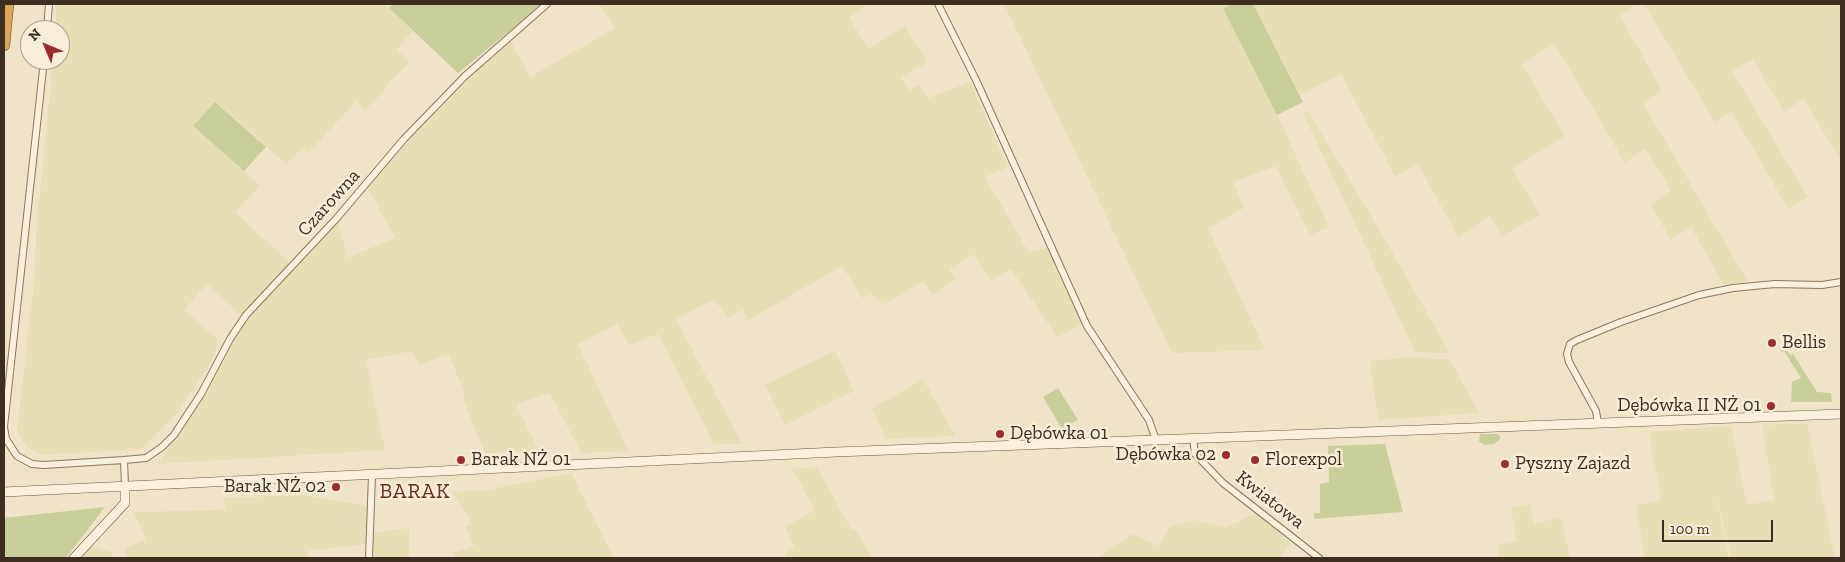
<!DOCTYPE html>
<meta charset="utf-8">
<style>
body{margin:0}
#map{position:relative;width:1845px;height:562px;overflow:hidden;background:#f0e4c8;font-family:"Zilla Slab",serif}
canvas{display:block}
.frame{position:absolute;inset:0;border:5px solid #3d2e20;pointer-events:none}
.north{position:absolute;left:20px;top:20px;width:50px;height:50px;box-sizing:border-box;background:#f7eed8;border:1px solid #ada18e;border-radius:50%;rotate:315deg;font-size:14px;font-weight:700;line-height:20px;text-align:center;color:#3d2e20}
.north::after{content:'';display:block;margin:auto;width:18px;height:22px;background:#9e2a2b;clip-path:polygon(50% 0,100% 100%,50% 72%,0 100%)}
.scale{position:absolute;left:1662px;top:520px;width:111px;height:22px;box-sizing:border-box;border:2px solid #3d2e20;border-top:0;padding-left:6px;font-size:15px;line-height:18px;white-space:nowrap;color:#3d2e20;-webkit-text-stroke:4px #f7eed8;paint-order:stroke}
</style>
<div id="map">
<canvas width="1845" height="562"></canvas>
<div class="frame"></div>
<div class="north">N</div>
<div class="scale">100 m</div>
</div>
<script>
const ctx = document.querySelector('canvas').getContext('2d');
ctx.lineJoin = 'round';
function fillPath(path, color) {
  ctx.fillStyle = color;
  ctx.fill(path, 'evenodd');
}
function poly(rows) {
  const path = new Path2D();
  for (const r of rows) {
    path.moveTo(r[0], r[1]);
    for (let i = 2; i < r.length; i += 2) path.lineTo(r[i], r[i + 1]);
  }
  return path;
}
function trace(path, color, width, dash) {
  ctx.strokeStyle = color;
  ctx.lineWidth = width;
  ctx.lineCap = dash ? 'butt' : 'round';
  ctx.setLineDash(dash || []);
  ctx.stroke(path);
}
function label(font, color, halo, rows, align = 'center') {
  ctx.font = font + ' "Zilla Slab",serif';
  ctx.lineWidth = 5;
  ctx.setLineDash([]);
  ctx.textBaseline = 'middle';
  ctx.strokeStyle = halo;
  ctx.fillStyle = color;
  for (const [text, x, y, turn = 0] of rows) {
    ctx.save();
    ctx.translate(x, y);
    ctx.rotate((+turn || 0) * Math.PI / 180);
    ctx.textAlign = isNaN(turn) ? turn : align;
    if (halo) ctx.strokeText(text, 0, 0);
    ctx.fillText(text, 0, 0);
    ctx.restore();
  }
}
const farmland = poly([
 [57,4,384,4,413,31,397,49,409,63,384,87,386,89,365,110,356,101,308,154,302,148,286,164,215,101,193,126,260,186,235,212,291,264,246,315,241,315,207,284,184,310,219,341,209,365,179,411,142,449,43,455,27,447,17,430,33,292,37,223,53,60,60,60,60,30,55,30],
 [598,4,869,4,849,17,869,49,905,26,928,62,901,78,909,91,919,85,928,98,970,82,1008,167,985,177,1029,253,1048,248,1082,324,1057,337,1011,269,991,280,973,254,950,269,955,280,932,295,923,281,883,305,872,294,862,298,842,266,748,320,743,310,728,318,714,299,676,319,742,444,714,444,658,334,629,345,617,324,578,344,628,451,581,453,550,393,516,404,539,451,485,453,464,401,463,389,449,355,419,364,412,351,366,360,385,450,158,464,203,396,232,341,246,319,338,220,347,258,395,238,367,187,394,156,509,38,530,77,616,28],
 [1004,4,1231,4,1223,9,1277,115,1329,227,1310,235,1276,166,1233,182,1244,208,1208,228,1265,350,1172,353],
 [1253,4,1637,4,1620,16,1662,90,1643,103,1748,282,1724,285,1691,227,1671,240,1651,205,1671,191,1645,148,1625,163,1554,43,1522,64,1565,136,1512,168,1540,215,1502,236,1490,216,1458,237,1418,164,1395,176,1341,74,1300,95],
 [1644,4,1841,4,1841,160,1803,99,1784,112,1753,59,1732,71,1808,197,1788,209,1732,112,1715,122],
 [1308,111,1383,236,1450,353,1415,352,1303,113],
 [835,351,854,391,785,425,765,385],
 [1415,357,1450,360,1479,413,1378,420,1370,361],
 [923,379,956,436,886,439,872,409],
 [1807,423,1835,558,1731,558,1711,475,1729,558,1644,558,1637,506,1661,500,1649,432,1731,426,1747,505,1774,500,1762,425],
 [817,467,852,531,855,529,873,558,786,558,784,555,794,547,785,527,815,510,792,469],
 [571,473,614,558,456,558,453,553,474,546,466,526,472,524,453,492,487,490],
 [304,495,367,506,367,544,308,551,308,558,129,558,124,549,146,539,134,512,225,510,224,498],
 [1529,504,1534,524,1561,517,1570,558,1499,558,1498,545,1517,541,1511,508],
 [1256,513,1291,543,1279,558,1096,558,1133,534,1158,546,1171,526,1193,520,1225,528],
 [409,528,409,558,372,558,372,533],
 [91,546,111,552,113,558,81,558]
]);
const green = poly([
 [393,4,543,4,458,73,389,8],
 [1231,4,1253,4,1303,102,1277,115,1223,9],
 [215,102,266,147,244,171,193,126],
 [1785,347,1790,355,1793,354,1817,392,1831,393,1832,402,1791,402,1792,382,1801,378,1784,351,1781,352,1780,350],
 [1058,388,1078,420,1062,429,1043,397],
 [1480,434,1498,434,1501,438,1494,444,1484,445,1479,441],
 [1385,444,1403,512,1314,519,1314,513,1320,513,1320,484,1329,482,1328,446],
 [105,507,66,558,4,558,4,518]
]);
const street = poly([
 [938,4,976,80,1087,326,1149,420,1156,440],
 [47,30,49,4],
 [44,60,4,427,6,439,17,456,32,464,44,465,124,460,146,458,162,447,174,435,201,394,230,339,246,315,336,219,404,139,465,76,547,4],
 [1598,423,1596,411,1569,362,1567,354,1570,344,1577,340,1621,322,1699,295,1733,288,1775,284,1822,285,1841,282],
 [1193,438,1195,454,1223,483,1319,558],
 [124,460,125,486],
 [369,558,372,475]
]);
const secondary = poly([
 [4,492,836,452,1841,414],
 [74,558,125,503,125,486]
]);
const highway = poly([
 [4,45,8,4]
]);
const markers = [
 [1772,343,5,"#9e2a2b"],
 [1771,406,5,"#9e2a2b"],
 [1000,434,5,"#9e2a2b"],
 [1226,455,5,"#9e2a2b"],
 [461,460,5,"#9e2a2b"],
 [1255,460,5,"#9e2a2b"],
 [1505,464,5,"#9e2a2b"],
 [336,487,5,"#9e2a2b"]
];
const streetNames = [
 ["Czarowna",329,203,-48],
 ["Kwiatowa",1270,500,38]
];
const poiNames = [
 ["Bellis",1782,343],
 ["Dębówka II NŻ 01",1761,406,"right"],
 ["Dębówka 01",1010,434],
 ["Dębówka 02",1216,455,"right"],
 ["Barak NŻ 01",471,460],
 ["Florexpol",1265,460],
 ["Pyszny Zajazd",1515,464],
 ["Barak NŻ 02",326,487,"right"]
];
const quarterNames = [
 ["BARAK",415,492]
];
fillPath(farmland, '#e6deb5');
fillPath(green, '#c9cf9b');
trace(street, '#8d765c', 8);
trace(secondary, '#6f573f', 10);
trace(highway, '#5b4430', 12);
trace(street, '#faf1dc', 6);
trace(secondary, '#faf1dc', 9);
trace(highway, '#e0a458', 11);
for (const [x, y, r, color] of markers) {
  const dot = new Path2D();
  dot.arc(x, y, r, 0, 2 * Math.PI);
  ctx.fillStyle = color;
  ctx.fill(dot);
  trace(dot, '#f7eed8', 2);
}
label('19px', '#3d2e20', '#f7eed8', streetNames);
label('19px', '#3d2e20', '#f7eed8', poiNames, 'left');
ctx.letterSpacing = '1px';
label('21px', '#6b2e1e', '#f7eed8', quarterNames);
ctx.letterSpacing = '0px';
</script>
